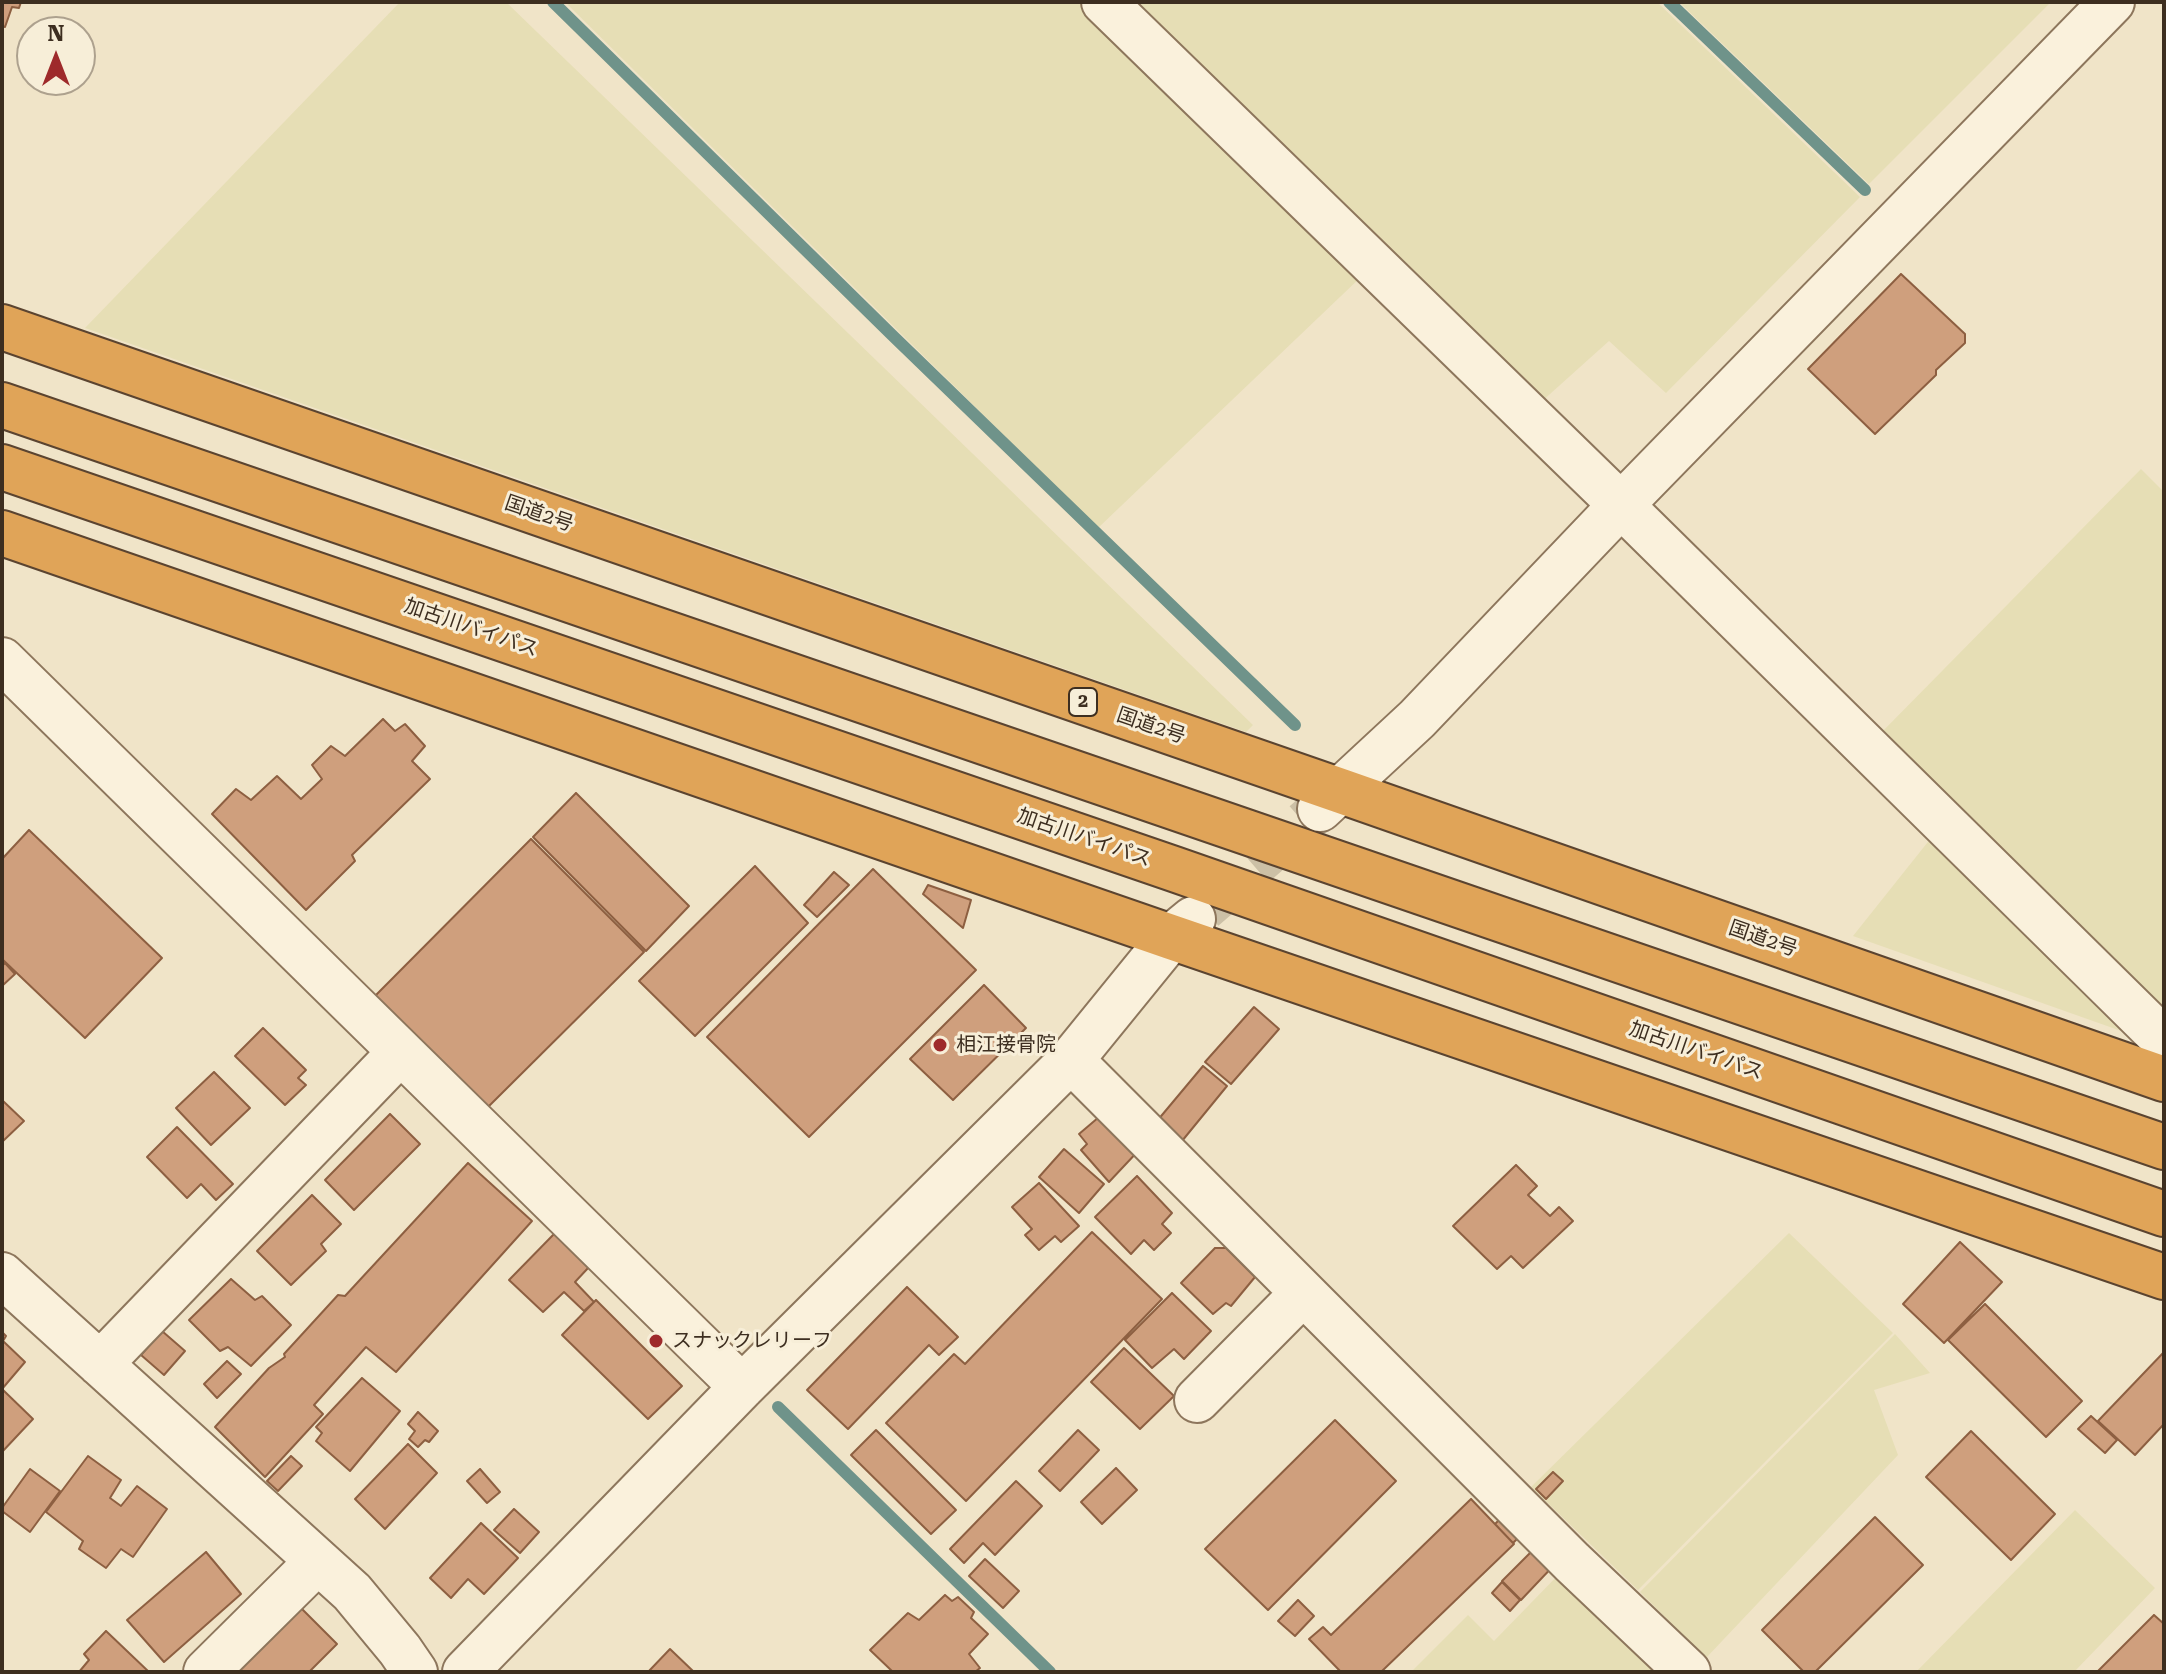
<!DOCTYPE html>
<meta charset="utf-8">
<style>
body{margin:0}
#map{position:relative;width:2166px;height:1674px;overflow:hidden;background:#f0e4c8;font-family:"Roboto Serif",serif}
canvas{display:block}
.frame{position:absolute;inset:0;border:4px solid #3d2e20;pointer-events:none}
.north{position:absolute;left:16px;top:16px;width:80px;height:80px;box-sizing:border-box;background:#f7eed8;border:2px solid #ada18e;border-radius:50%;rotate:0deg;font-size:22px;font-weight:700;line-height:32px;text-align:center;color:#3d2e20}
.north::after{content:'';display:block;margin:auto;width:28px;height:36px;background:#9e2a2b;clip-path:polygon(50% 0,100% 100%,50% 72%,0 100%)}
</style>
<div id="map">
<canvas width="2166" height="1674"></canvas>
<div class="frame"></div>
<div class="north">N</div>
</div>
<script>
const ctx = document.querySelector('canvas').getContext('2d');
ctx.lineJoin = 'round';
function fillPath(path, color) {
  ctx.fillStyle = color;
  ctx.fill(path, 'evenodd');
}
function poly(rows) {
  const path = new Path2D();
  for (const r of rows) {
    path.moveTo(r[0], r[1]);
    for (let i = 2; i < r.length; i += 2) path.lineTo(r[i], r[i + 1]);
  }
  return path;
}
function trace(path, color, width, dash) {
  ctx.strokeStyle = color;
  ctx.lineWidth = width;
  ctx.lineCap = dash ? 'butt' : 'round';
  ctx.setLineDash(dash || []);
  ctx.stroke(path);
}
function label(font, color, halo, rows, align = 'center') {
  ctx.font = font + ' "Roboto Serif","Noto Sans JP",serif';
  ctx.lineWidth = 6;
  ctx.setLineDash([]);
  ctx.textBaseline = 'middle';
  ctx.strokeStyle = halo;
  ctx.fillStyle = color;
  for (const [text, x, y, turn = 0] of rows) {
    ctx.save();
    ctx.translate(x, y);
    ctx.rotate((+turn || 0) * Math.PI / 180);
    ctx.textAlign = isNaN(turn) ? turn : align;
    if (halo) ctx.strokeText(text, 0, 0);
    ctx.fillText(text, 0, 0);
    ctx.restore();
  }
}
const farmland = poly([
 [400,2,506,2,1253,725,1246,732,85,328],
 [565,2,1084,2,1363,275,1098,528],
 [1130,2,1657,2,1860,197,1666,393,1609,341,1540,403],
 [1679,2,2051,2,1869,184],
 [2141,469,2164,492,2164,1015,1878,736],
 [1939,828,2141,1038,1853,936],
 [1789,1233,1893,1333,1638,1590,1531,1487],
 [1895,1334,1930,1373,1874,1390,1898,1455,1706,1658,1640,1592],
 [2075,1510,2155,1588,2074,1672,1916,1672],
 [1565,1568,1663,1664,1655,1672,1411,1672,1468,1615,1494,1641]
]);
const stream = poly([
 [553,2,892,335,1295,725],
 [1669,2,1865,190],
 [778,1407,1050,1672]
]);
const building = poly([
 [2,2,21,2,19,8,12,7,5,27,2,26,2,2],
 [1901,274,1965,334,1965,343,1936,370,1936,375,1875,434,1808,369,1901,274],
 [383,719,395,731,405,724,425,746,412,761,430,779,352,855,355,861,306,910,212,814,236,789,251,800,277,776,301,799,322,779,312,765,331,746,345,756,383,719],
 [576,793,689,906,646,951,533,837,576,793],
 [29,830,162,958,85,1038,2,959,2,859,29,830],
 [531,839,644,952,487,1108,374,997,531,839],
 [755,866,808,923,695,1036,639,981,755,866],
 [873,869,976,970,809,1137,707,1037,873,869],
 [834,872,849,885,817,917,804,905,834,872],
 [928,885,971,900,963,928,923,894,928,885],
 [5,963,15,974,2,986,2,966,5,963],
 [984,985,1026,1028,953,1100,910,1059,984,985],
 [1254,1007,1279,1029,1231,1084,1205,1062,1254,1007],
 [263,1028,306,1070,298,1078,306,1085,285,1105,235,1056,263,1028],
 [1203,1066,1227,1086,1182,1141,1157,1121,1203,1066],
 [214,1072,250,1108,211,1145,176,1108,214,1072],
 [2,1100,24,1121,2,1142,2,1100],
 [390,1114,420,1144,354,1210,325,1180,390,1114],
 [1099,1117,1140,1149,1109,1182,1081,1150,1087,1144,1079,1134,1099,1117],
 [177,1127,233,1184,216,1200,201,1184,187,1198,147,1157,177,1127],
 [1064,1149,1104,1184,1079,1213,1039,1177,1064,1149],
 [468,1163,532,1221,396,1372,366,1347,314,1405,323,1414,265,1477,215,1427,269,1368,285,1357,284,1354,338,1295,345,1296,468,1163],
 [1516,1165,1537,1186,1528,1195,1550,1216,1559,1207,1573,1221,1523,1268,1511,1256,1497,1269,1453,1226,1516,1165],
 [1137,1176,1172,1213,1162,1224,1171,1233,1154,1250,1144,1240,1131,1254,1095,1217,1137,1176],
 [1039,1183,1079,1226,1061,1242,1055,1236,1039,1250,1025,1235,1032,1229,1012,1207,1039,1183],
 [312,1195,341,1224,321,1244,326,1251,291,1285,257,1251,312,1195],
 [1092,1232,1162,1299,966,1501,886,1423,954,1354,965,1364,1092,1232],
 [554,1234,589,1267,575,1282,594,1302,584,1311,564,1292,543,1312,509,1280,554,1234],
 [1960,1242,2002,1282,1944,1343,1903,1304,1960,1242],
 [1215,1248,1226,1248,1255,1277,1231,1306,1226,1303,1213,1314,1181,1283,1215,1248],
 [231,1279,255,1300,262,1296,291,1325,251,1366,228,1347,220,1351,189,1320,231,1279],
 [907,1287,958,1337,939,1355,929,1345,848,1429,807,1390,907,1287],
 [1172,1293,1211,1331,1184,1359,1174,1349,1152,1368,1125,1340,1172,1293],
 [596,1300,682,1386,648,1419,562,1335,596,1300],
 [1985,1304,2082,1401,2046,1437,1948,1340,1985,1304],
 [162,1331,185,1351,164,1375,141,1355,162,1331],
 [2,1332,6,1336,3,1341,25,1362,2,1389,2,1332],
 [1124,1348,1174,1396,1140,1429,1091,1382,1124,1348],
 [2164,1352,2164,1424,2135,1455,2098,1421,2164,1352],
 [227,1361,241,1374,217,1398,204,1384,227,1361],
 [362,1378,400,1411,350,1471,316,1441,322,1433,316,1427,362,1378],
 [2,1389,33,1419,2,1452,2,1389],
 [418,1412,438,1431,429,1442,425,1440,418,1447,409,1439,415,1431,408,1424,418,1412],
 [2091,1416,2117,1440,2105,1453,2078,1429,2091,1416],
 [1335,1420,1396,1481,1268,1610,1205,1549,1335,1420],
 [876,1430,956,1510,931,1534,851,1455,876,1430],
 [1078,1430,1099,1450,1060,1491,1039,1471,1078,1430],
 [1971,1431,2055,1514,2011,1560,1926,1477,1971,1431],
 [408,1444,437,1473,385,1529,355,1499,408,1444],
 [88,1456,121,1480,110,1498,121,1506,137,1486,167,1509,133,1557,121,1549,106,1568,79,1549,83,1541,46,1512,88,1456],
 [291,1456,302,1466,278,1491,267,1481,291,1456],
 [1116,1468,1137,1490,1102,1524,1081,1502,1116,1468],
 [30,1469,60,1491,30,1532,2,1511,2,1508,30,1469],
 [480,1469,500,1492,487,1503,467,1481,480,1469],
 [1553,1472,1563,1481,1546,1499,1536,1489,1553,1472],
 [1016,1481,1042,1506,995,1555,983,1543,964,1563,950,1549,1016,1481],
 [1471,1499,1514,1544,1381,1672,1341,1672,1309,1639,1323,1627,1331,1635,1471,1499],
 [514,1509,539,1532,520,1553,494,1530,514,1509],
 [1504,1515,1522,1534,1513,1543,1495,1524,1504,1515],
 [1875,1517,1923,1565,1815,1672,1804,1672,1762,1630,1875,1517],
 [481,1523,518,1558,484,1594,468,1579,451,1598,430,1578,481,1523],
 [1538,1545,1557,1562,1521,1600,1502,1581,1538,1545],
 [206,1552,241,1594,164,1662,127,1620,206,1552],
 [985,1559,1019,1591,1003,1608,969,1576,985,1559],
 [1502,1582,1520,1600,1510,1611,1492,1593,1502,1582],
 [945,1595,952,1601,958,1597,974,1612,971,1618,988,1634,969,1654,980,1668,975,1672,893,1672,870,1650,908,1613,919,1620,945,1595],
 [1298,1600,1314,1616,1295,1636,1278,1621,1298,1600],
 [299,1606,337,1644,309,1672,233,1672,299,1606],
 [2154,1615,2164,1624,2164,1672,2097,1672,2154,1615],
 [106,1631,149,1672,79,1672,89,1660,84,1654,106,1631],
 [670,1649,694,1672,648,1672,670,1649]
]);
const minorTunnel = poly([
 [1204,909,1320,809]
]);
const minor = poly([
 [1104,2,1621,505,2164,1040],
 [2,660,742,1387],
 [1320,809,1417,719,1621,505,2112,2],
 [1071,1060,1572,1562,1688,1672],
 [2,1275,352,1592,400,1650,415,1672],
 [100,1364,387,1066],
 [1197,1400,1303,1293],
 [206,1672,317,1562],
 [465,1672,742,1387,1071,1060,1171,937,1193,919]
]);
const highway = poly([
 [2,327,1341,791,2164,1079],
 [2,405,2164,1147],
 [2,467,1174,869,2164,1214],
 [2,533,1171,937,2164,1277]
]);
const markers = [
 [940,1045,8,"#9e2a2b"],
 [656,1341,8,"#9e2a2b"]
];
const shields = [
 [1083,702,28]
];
const shieldNames = [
 ["2",1083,702]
];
const streetNames = [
 ["国道2号",539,514,19],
 ["加古川バイパス",471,628,19],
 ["国道2号",1151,726,19],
 ["加古川バイパス",1084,838,19],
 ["国道2号",1763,939,19],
 ["加古川バイパス",1696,1051,19]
];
const poiNames = [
 ["相江接骨院",956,1045],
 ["スナックレリーフ",672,1341]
];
fillPath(farmland, '#e6deb5');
trace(stream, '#6f938a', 12);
fillPath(building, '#cf9f7d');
trace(building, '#8d5f41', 2);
trace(minorTunnel, '#ccc0a6', 44, [44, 22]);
trace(minor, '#8d765c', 48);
trace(highway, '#5b4430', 48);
trace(minor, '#faf1dc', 44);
trace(highway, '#e0a458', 44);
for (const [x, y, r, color] of markers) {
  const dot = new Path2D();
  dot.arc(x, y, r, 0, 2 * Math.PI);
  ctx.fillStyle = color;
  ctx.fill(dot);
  trace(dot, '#f7eed8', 3);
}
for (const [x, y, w] of shields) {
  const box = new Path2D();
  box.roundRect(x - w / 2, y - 14, w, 28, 6);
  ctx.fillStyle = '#f7eed8';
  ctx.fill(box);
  trace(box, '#3d2e20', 2);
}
label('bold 18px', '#3d2e20', null, shieldNames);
label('20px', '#3d2e20', '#f7eed8', streetNames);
label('20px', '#3d2e20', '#f7eed8', poiNames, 'left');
</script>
